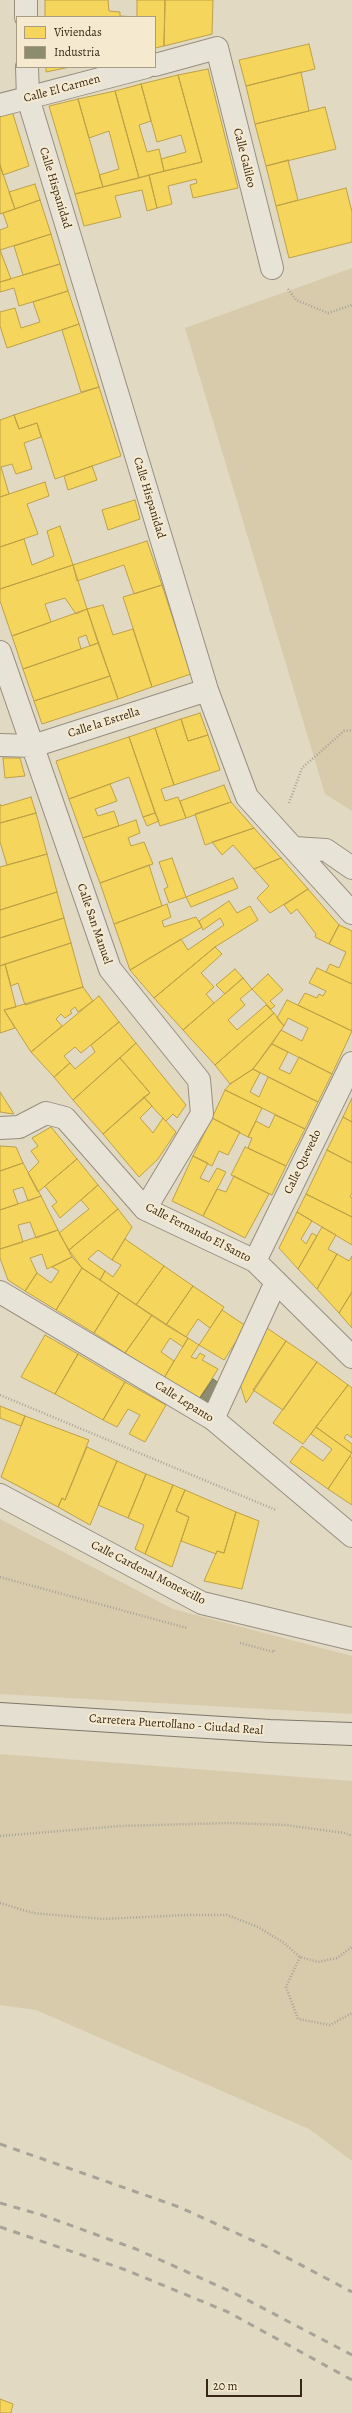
<!DOCTYPE html>
<style>
body{margin:0}
#map{position:relative;width:352px;height:2413px;overflow:hidden;background:#e2d9c2;font-family:Alegreya,serif}
canvas{display:block}
.legend{position:absolute;left:16px;top:16px;width:140px;height:52px;box-sizing:border-box;background:#f5eacf;border:1px solid #a99c85;margin:0;padding:5px 7px;list-style:none;font-size:12px;color:#362717}
.legend li{display:flex;align-items:center;gap:8px;height:20px}
.legend b{width:20px;border:1px solid #a99c85}
.scale{position:absolute;left:206px;top:2379px;width:96px;height:18px;box-sizing:border-box;border:2px solid #362717;border-top:0;padding-left:5px;font-size:12px;line-height:14px;white-space:nowrap;color:#362717;-webkit-text-stroke:3px #f5eacf;paint-order:stroke}
</style>
<div id="map">
<canvas width="352" height="2413"></canvas>
<ul class="legend">
<li><b style="height:11px;background:#f6d55c"></b>Viviendas</li>
<li><b style="height:11px;background:#8c8c6e"></b>Industria</li>
</ul>
<div class="scale">20 m</div>
</div>
<script>
const ctx = document.querySelector('canvas').getContext('2d');
ctx.lineJoin = 'round';
function fillPath(path, color) {
  ctx.fillStyle = color;
  ctx.fill(path, 'evenodd');
}
function poly(rows) {
  const path = new Path2D();
  for (const r of rows) {
    path.moveTo(r[0], r[1]);
    for (let i = 2; i < r.length; i += 2) path.lineTo(r[i], r[i + 1]);
  }
  return path;
}
function trace(path, color, width, dash) {
  ctx.strokeStyle = color;
  ctx.lineWidth = width;
  ctx.lineCap = dash ? 'butt' : 'round';
  ctx.setLineDash(dash || []);
  ctx.stroke(path);
}
function label(font, color, halo, rows, align = 'center') {
  ctx.font = font + ' Alegreya,serif';
  ctx.lineWidth = 4;
  ctx.setLineDash([]);
  ctx.textBaseline = 'middle';
  ctx.strokeStyle = halo;
  ctx.fillStyle = color;
  for (const [text, x, y, turn = 0] of rows) {
    ctx.save();
    ctx.translate(x, y);
    ctx.rotate((+turn || 0) * Math.PI / 180);
    ctx.textAlign = isNaN(turn) ? turn : align;
    if (halo) ctx.strokeText(text, 0, 0);
    ctx.fillText(text, 0, 0);
    ctx.restore();
  }
}
const green = poly([
 [352,268,352,811,325,794,185,328],
 [0,1519,173,1609,352,1656,352,1714,0,1694],
 [0,1754,352,1781,352,2161,309,2129,36,2010,0,2005]
]);
const homes = poly([
 [45,0,108,0,109,11,120,12,120,16,137,17,45,17,45,0],
 [137,0,165,0,164,46,155,48,155,17,137,17,137,0],
 [165,0,213,0,212,34,164,46,165,0],
 [309,44,315,69,246,86,239,60,309,44],
 [46,67,70,67,46,72,46,67],
 [208,69,238,188,193,198,190,185,197,183,196,179,168,186,172,204,157,208,149,175,202,162,178,75,208,69],
 [301,72,309,111,255,124,246,86,301,72],
 [178,75,202,162,164,171,161,159,186,152,181,135,157,142,141,84,178,75],
 [141,84,151,121,139,125,147,152,159,149,164,171,139,178,115,91,141,84],
 [115,91,139,178,103,187,99,175,119,169,109,131,89,138,78,99,115,91],
 [78,99,103,187,75,194,49,106,78,99],
 [325,107,336,149,266,166,255,124,325,107],
 [12,111,29,166,3,175,0,165,0,115,12,111],
 [288,160,298,200,276,206,266,166,288,160],
 [0,165,15,209,0,214,0,165],
 [149,175,157,208,147,211,142,190,115,196,121,217,84,226,75,194,149,175],
 [35,184,40,200,15,209,9,192,35,184],
 [346,188,352,212,352,242,289,258,276,206,346,188],
 [40,200,51,234,0,250,0,230,8,227,3,213,40,200],
 [51,234,60,264,23,275,14,246,51,234],
 [0,250,11,279,0,282,0,250],
 [60,264,68,291,19,306,14,288,0,292,0,282,60,264],
 [68,291,79,324,7,348,0,326,0,312,15,308,21,328,40,322,33,302,68,291],
 [79,324,99,387,81,392,62,330,79,324],
 [99,387,121,456,55,479,37,423,19,429,14,415,99,387],
 [14,415,19,429,37,423,41,437,24,443,32,469,16,474,12,464,1,467,9,494,0,497,0,420,14,415],
 [92,466,97,480,68,490,64,476,92,466],
 [45,482,49,496,27,504,38,534,0,547,0,497,45,482],
 [135,500,140,519,108,530,102,510,135,500],
 [60,526,73,565,0,589,0,547,24,539,32,565,54,556,47,531,60,526],
 [147,541,162,585,134,594,124,565,77,581,73,565,147,541],
 [73,565,87,609,76,614,65,598,45,604,51,622,12,636,0,601,0,589,73,565],
 [162,585,191,674,152,687,123,597,162,585],
 [103,605,113,635,133,629,152,687,118,699,87,609,103,605],
 [87,609,98,643,90,646,86,635,78,638,81,649,23,669,12,636,87,609],
 [98,643,110,676,34,701,23,669,98,643],
 [110,676,118,699,42,724,34,701,110,676],
 [200,713,208,735,188,741,181,719,200,713],
 [181,719,188,741,208,735,220,770,174,785,155,728,181,719],
 [155,728,174,785,161,789,165,801,178,797,186,818,160,826,129,737,155,728],
 [129,737,155,813,143,817,129,777,69,799,56,761,129,737],
 [3,758,20,758,25,776,5,778,3,758],
 [110,784,117,801,95,809,98,816,114,811,119,826,83,838,69,799,110,784],
 [224,785,231,802,186,818,180,801,224,785],
 [31,797,36,813,0,823,0,804,1,806,31,797],
 [231,802,254,828,205,845,195,814,231,802],
 [36,813,47,854,7,865,0,842,0,823,36,813],
 [155,813,159,821,147,826,143,817,155,813],
 [136,820,140,833,128,838,131,846,144,842,153,864,100,883,83,838,136,820],
 [254,828,281,858,254,869,233,845,222,855,212,842,254,828],
 [47,854,57,892,0,910,0,867,47,854],
 [172,858,186,897,169,903,164,889,168,887,159,862,172,858],
 [281,858,308,889,270,913,257,898,269,886,254,869,281,858],
 [149,865,162,906,114,924,100,883,149,865],
 [233,878,238,888,191,907,186,897,233,878],
 [308,889,339,925,329,944,315,937,316,934,297,909,291,914,284,905,308,889],
 [57,892,64,918,0,938,0,910,57,892],
 [229,901,237,913,250,906,258,920,215,947,154,998,130,970,181,939,188,950,224,925,220,918,203,930,199,921,229,901],
 [167,904,171,917,162,921,164,927,196,917,202,927,130,970,114,924,167,904],
 [64,918,71,943,0,966,0,938,64,918],
 [339,925,352,931,352,984,326,972,330,964,339,968,346,952,329,944,339,925],
 [71,943,83,987,25,1005,18,983,11,986,5,964,71,943],
 [215,947,222,954,201,973,214,987,206,994,214,1003,183,1030,154,998,215,947],
 [5,964,16,1007,4,1010,15,1028,0,1033,0,966,5,964],
 [317,968,352,984,352,1031,298,1005,305,993,317,998,319,994,323,996,326,991,309,983,317,968],
 [235,969,243,978,225,994,216,985,235,969],
 [268,974,283,990,270,1001,275,1006,271,1009,252,989,268,974],
 [243,978,252,989,240,999,245,1005,228,1020,237,1030,266,1005,274,1013,215,1065,183,1030,243,978],
 [83,987,93,1001,78,1012,75,1007,70,1011,72,1013,65,1018,61,1014,56,1019,62,1026,31,1052,4,1010,83,987],
 [99,996,119,1022,81,1053,75,1047,64,1056,70,1063,54,1077,31,1052,99,996],
 [287,1000,352,1031,332,1074,272,1044,281,1030,302,1041,308,1028,288,1018,284,1026,277,1018,287,1000],
 [274,1013,284,1026,253,1069,230,1084,215,1065,274,1013],
 [119,1022,136,1043,73,1100,54,1077,70,1063,75,1069,95,1052,91,1045,119,1022],
 [136,1043,186,1105,177,1118,173,1114,166,1121,157,1112,144,1097,150,1093,120,1058,136,1043],
 [272,1044,288,1052,279,1069,290,1074,299,1057,332,1074,318,1102,253,1069,272,1044],
 [120,1058,150,1093,103,1134,73,1100,120,1058],
 [253,1069,260,1073,250,1092,259,1097,268,1077,318,1102,305,1129,225,1090,230,1084,253,1069],
 [225,1090,262,1108,248,1137,212,1118,225,1090],
 [0,1092,14,1114,0,1112,0,1092],
 [144,1097,152,1106,140,1118,153,1133,163,1118,176,1132,158,1159,139,1177,103,1134,144,1097],
 [352,1098,352,1122,343,1117,352,1098],
 [275,1115,305,1129,286,1166,248,1148,252,1138,248,1137,256,1121,269,1128,275,1115],
 [343,1117,352,1122,352,1163,327,1150,343,1117],
 [212,1118,240,1132,228,1155,219,1151,212,1166,193,1156,212,1118],
 [51,1127,77,1159,38,1192,28,1173,39,1162,31,1151,38,1146,32,1138,51,1127],
 [0,1146,16,1147,23,1163,0,1171,0,1146],
 [245,1147,286,1166,272,1195,231,1175,245,1147],
 [327,1150,352,1163,352,1193,350,1197,352,1198,352,1217,306,1194,327,1150],
 [193,1156,208,1163,200,1178,209,1182,217,1168,226,1172,203,1216,172,1201,193,1156],
 [77,1159,98,1185,60,1218,52,1206,57,1202,45,1186,77,1159],
 [23,1163,41,1196,28,1201,23,1187,13,1190,18,1204,0,1210,0,1171,23,1163],
 [234,1176,269,1194,245,1238,203,1216,217,1189,226,1192,234,1176],
 [98,1185,118,1209,69,1250,59,1233,89,1209,81,1200,98,1185],
 [306,1194,352,1217,352,1245,297,1212,306,1194],
 [41,1196,58,1230,36,1238,30,1222,18,1225,23,1242,0,1249,0,1210,41,1196],
 [118,1209,132,1227,112,1260,98,1250,88,1259,105,1271,100,1280,82,1268,69,1250,118,1209],
 [297,1212,312,1221,301,1239,306,1244,312,1233,317,1236,298,1269,279,1248,297,1212],
 [322,1227,336,1235,328,1249,337,1254,317,1289,298,1269,322,1227],
 [58,1230,72,1257,47,1269,42,1254,30,1258,37,1273,25,1291,8,1280,0,1258,0,1249,58,1230],
 [125,1239,164,1266,136,1305,100,1280,105,1271,113,1277,121,1265,112,1260,125,1239],
 [337,1254,349,1261,352,1256,352,1292,339,1313,317,1289,337,1254],
 [72,1257,82,1268,56,1310,25,1291,37,1273,51,1283,59,1271,52,1267,72,1257],
 [164,1266,193,1286,166,1325,136,1305,164,1266],
 [82,1268,119,1293,94,1333,56,1310,82,1268],
 [193,1286,224,1307,210,1328,198,1319,186,1337,166,1325,193,1286],
 [352,1292,352,1328,339,1313,352,1292],
 [119,1293,152,1315,125,1353,94,1333,119,1293],
 [222,1310,246,1326,224,1360,199,1345,222,1310],
 [152,1315,188,1338,183,1347,170,1338,161,1352,174,1361,164,1378,125,1353,152,1315],
 [267,1328,286,1341,246,1403,238,1378,267,1328],
 [45,1335,78,1354,55,1394,21,1377,45,1335],
 [188,1338,199,1345,191,1357,196,1359,200,1353,205,1356,202,1360,218,1369,199,1399,164,1378,188,1338],
 [286,1341,317,1362,283,1410,253,1390,286,1341],
 [78,1354,125,1382,103,1420,55,1394,78,1354],
 [317,1362,348,1385,303,1444,273,1423,317,1362],
 [125,1382,166,1405,145,1442,129,1434,140,1415,128,1409,117,1427,103,1420,125,1382],
 [348,1385,352,1388,352,1438,347,1434,344,1438,352,1444,352,1453,316,1427,348,1385],
 [0,1406,25,1416,21,1426,0,1418,0,1406],
 [25,1416,89,1440,65,1500,62,1498,58,1507,1,1477,25,1416],
 [316,1427,352,1453,328,1489,290,1462,302,1446,323,1461,332,1449,311,1434,316,1427],
 [87,1447,117,1461,90,1525,58,1507,62,1498,65,1500,87,1447],
 [350,1456,352,1458,352,1505,328,1489,350,1456],
 [117,1461,146,1474,128,1518,98,1505,117,1461],
 [146,1474,173,1485,145,1554,135,1549,144,1525,128,1518,146,1474],
 [173,1485,185,1490,176,1511,189,1517,172,1567,145,1554,173,1485],
 [185,1490,236,1512,224,1553,217,1551,216,1554,181,1541,189,1517,176,1511,185,1490],
 [236,1512,259,1521,242,1589,204,1581,217,1551,224,1553,236,1512],
 [0,2399,13,2404,11,2413,0,2413,0,2399]
]);
const industry = poly([
 [213,1379,223,1386,211,1407,199,1399,213,1379]
]);
const path = poly([
 [288,289,296,300,328,313,352,305],
 [289,803,302,768,344,731,352,730],
 [0,1395,276,1510],
 [0,1577,187,1628],
 [240,1643,274,1652,275,1649],
 [0,1836,121,1826,230,1823,285,1825,345,1833,352,1836],
 [0,1903,33,1913,103,1919,186,1915,227,1915,258,1927,284,1943,300,1957,318,1962,337,1958,352,1947],
 [300,1957,286,1987,298,2019,330,2025,352,2013]
]);
const pedestrian = poly([
 [213,1419,276,1282]
]);
const minor = poly([
 [26,0,26,17],
 [155,65,217,48,272,268],
 [27,67,28,98,207,690,247,797,352,913],
 [0,105,146,67],
 [0,652,110,969,199,1080,202,1114,145,1209],
 [0,745,33,746,207,690],
 [294,848,326,850,352,868],
 [0,1128,19,1127,46,1113,65,1118,145,1209,255,1261,352,1357],
 [255,1261,352,1063],
 [0,1292,213,1419,352,1536],
 [0,1495,202,1603,352,1639]
]);
const trunk = poly([
 [0,1714,270,1731,352,1734]
]);
const rail = poly([
 [0,2144,179,2207,267,2247,352,2292],
 [0,2203,42,2215,136,2249,236,2294,352,2355],
 [0,2227,126,2270,228,2312,352,2380]
]);
const streetNames = [
 ["Calle El Carmen",62,89,-15],
 ["Calle Galileo",244,158,76],
 ["Calle Hispanidad",55,188,73],
 ["Calle Hispanidad",149,498,73],
 ["Calle la Estrella",104,723,-18],
 ["Calle San Manuel",94,924,71],
 ["Calle Quevedo",303,1162,-64],
 ["Calle Fernando El Santo",198,1233,27],
 ["Calle Lepanto",184,1402,32],
 ["Calle Cardenal Monescillo",148,1573,27],
 ["Carretera Puertollano - Ciudad Real",176,1725,4]
];
fillPath(green, '#d8cbac');
fillPath(homes, '#f6d55c');
trace(homes, '#bca147', 1);
fillPath(industry, '#8c8c6e');
trace(industry, '#726e54', 1);
trace(pedestrian, '#968f80', 24);
trace(minor, '#968f80', 24);
trace(trunk, '#7e7769', 24);
trace(path, '#a7a398', 2.5, [1, 2]);
trace(pedestrian, '#e8e3d7', 22);
trace(minor, '#e8e3d7', 22);
trace(trunk, '#e4dfd1', 22);
trace(rail, '#a7a398', 3, [7, 7]);
label('12px', '#362717', '#f5eacf', streetNames);
</script>
